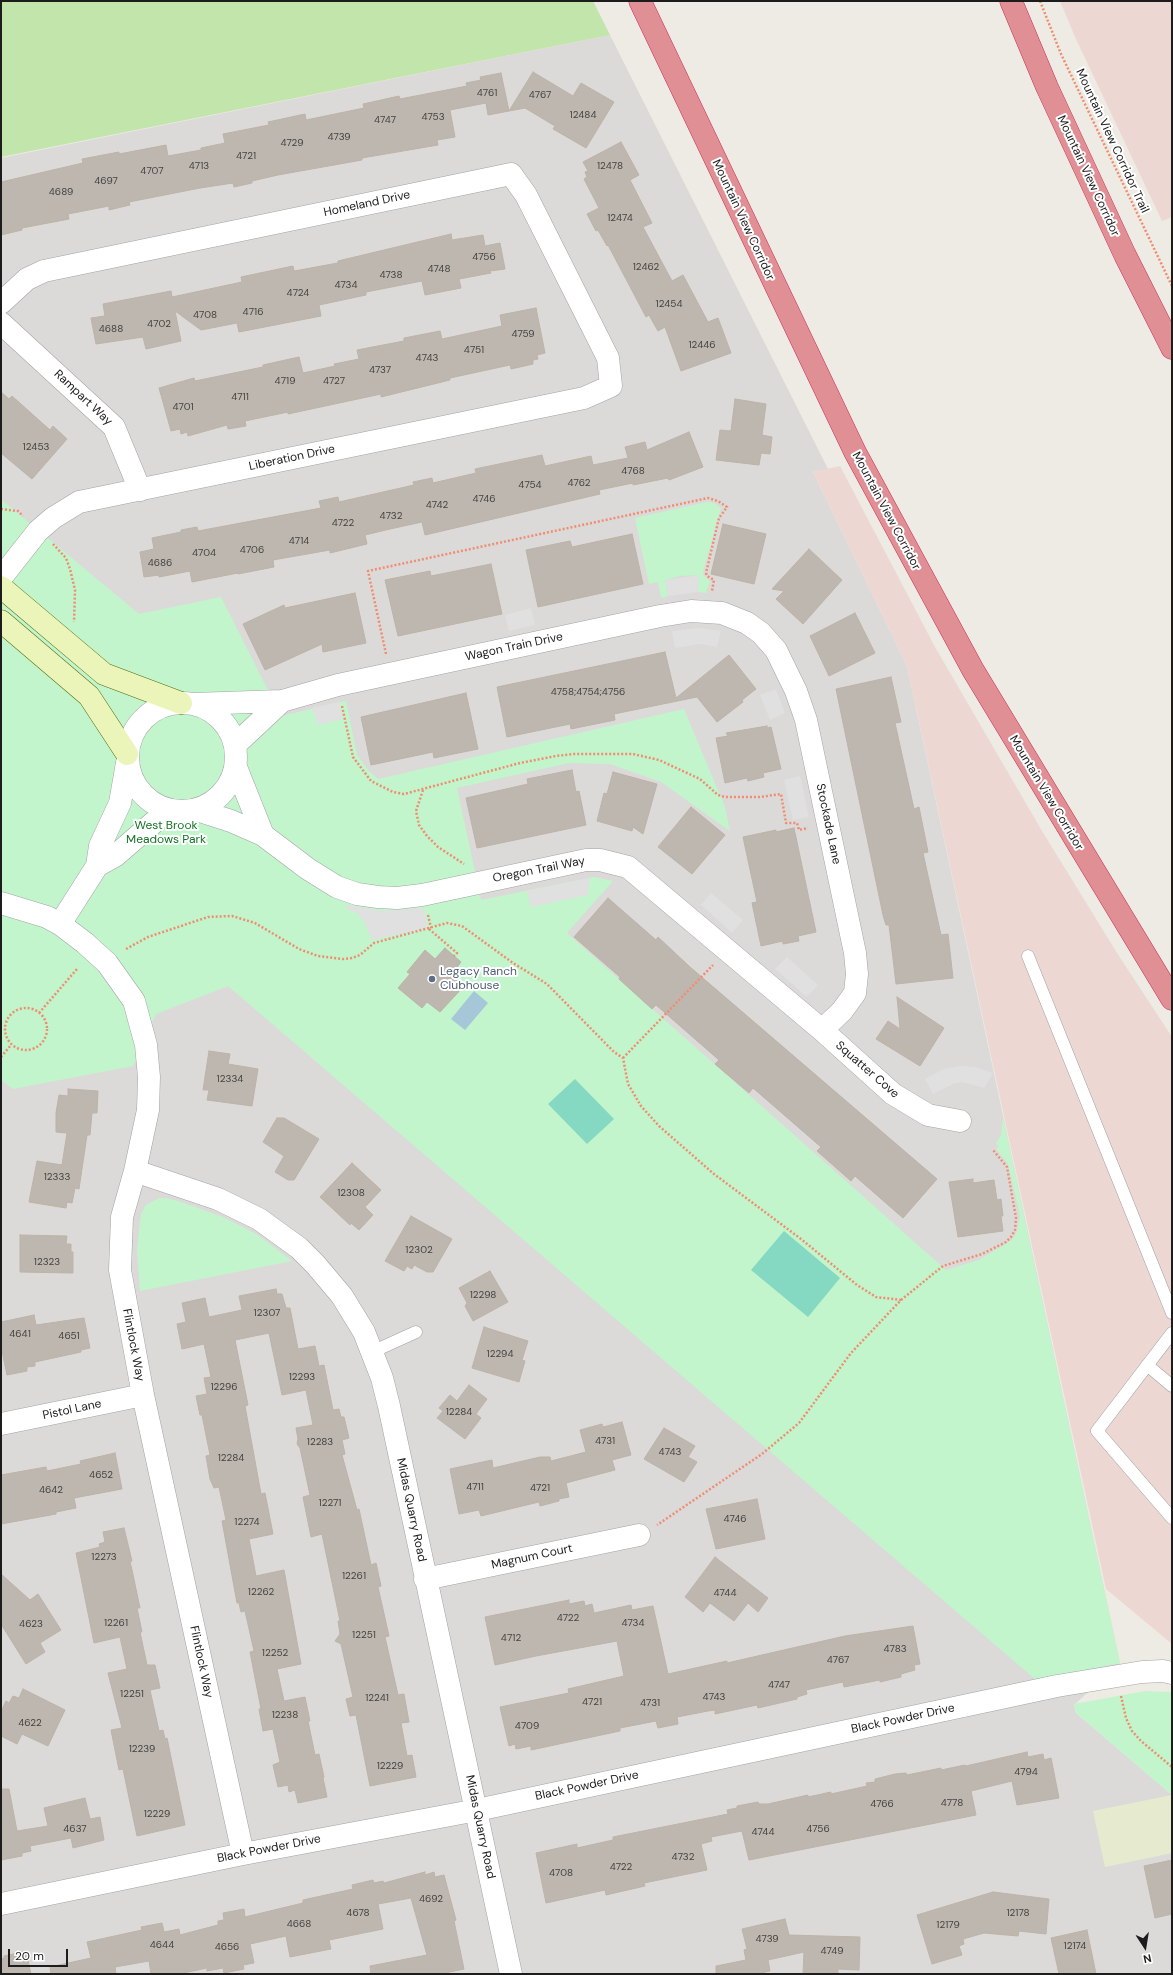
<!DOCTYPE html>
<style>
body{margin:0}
#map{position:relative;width:1173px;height:1975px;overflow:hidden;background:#edebe3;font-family:"DM Sans",sans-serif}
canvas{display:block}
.frame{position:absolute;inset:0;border:2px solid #1c1c1c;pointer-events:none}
.north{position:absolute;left:1125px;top:1927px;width:40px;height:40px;-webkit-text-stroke:3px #fff;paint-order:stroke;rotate:168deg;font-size:11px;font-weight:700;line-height:16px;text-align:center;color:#1c1c1c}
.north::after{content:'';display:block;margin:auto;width:14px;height:18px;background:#1c1c1c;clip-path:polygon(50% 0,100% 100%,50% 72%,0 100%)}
.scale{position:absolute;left:8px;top:1949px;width:60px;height:18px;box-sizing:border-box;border:2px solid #1c1c1c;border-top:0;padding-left:5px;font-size:12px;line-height:14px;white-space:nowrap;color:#1c1c1c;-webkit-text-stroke:3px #fff;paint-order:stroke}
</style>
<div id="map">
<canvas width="1173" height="1975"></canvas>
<div class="frame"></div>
<div class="north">N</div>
<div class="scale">20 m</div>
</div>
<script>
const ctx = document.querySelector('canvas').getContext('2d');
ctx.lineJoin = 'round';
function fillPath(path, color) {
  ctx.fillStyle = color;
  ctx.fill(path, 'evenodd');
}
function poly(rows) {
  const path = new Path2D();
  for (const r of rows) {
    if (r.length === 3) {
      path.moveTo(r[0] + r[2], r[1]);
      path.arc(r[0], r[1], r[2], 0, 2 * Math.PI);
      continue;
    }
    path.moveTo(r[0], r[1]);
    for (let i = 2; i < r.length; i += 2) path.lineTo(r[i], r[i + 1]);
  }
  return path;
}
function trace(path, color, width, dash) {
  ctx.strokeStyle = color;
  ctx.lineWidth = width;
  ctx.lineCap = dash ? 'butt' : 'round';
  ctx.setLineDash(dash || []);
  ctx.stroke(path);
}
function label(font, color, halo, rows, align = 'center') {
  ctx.font = font + ' "DM Sans",sans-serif';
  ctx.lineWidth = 4;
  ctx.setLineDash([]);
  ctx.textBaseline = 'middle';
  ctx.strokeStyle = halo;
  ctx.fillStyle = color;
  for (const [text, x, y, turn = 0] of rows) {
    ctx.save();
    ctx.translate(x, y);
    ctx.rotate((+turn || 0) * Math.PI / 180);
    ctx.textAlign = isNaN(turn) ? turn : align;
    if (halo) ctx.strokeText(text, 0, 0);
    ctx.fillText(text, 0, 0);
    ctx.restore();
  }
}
const residential = poly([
 [610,35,828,469,813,472,907,666,1120,1663,1074,1705,1076,1713,1172,1795,1172,1974,1,1974,1,158]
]);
const commercial = poly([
 [1060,1,1172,1,1172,217,1162,221,1075,37],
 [840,466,935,647,1042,831,1117,953,1172,1037,1172,1644,1106,1589,907,666,813,472]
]);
const farmland = poly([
 [1172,1795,1172,1853,1105,1867,1093,1811]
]);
const grass = poly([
 [1,1,593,1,610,35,1,157]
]);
const park = poly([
 [1,499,139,614,221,597,281,716,346,701,357,755,369,771,378,779,684,709,725,807,730,831,661,782,610,764,569,763,457,788,481,900,594,877,613,881,567,933,946,1270,979,1260,1012,1240,1017,1232,1020,1216,1008,1164,996,1149,999,1146,996,1143,1001,1135,1003,1118,1120,1663,1036,1680,228,986,156,1014,133,1066,13,1089,1,1080],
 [707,502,714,503,721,508,703,572,704,576,710,581,706,593,698,592,698,575,680,576,665,580,668,596,661,598,658,582,649,584,635,518],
 [159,1198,167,1198,181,1202,223,1217,258,1235,292,1261,140,1291,137,1249,141,1214,146,1205],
 [1145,1691,1172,1692,1172,1795,1076,1713,1074,1704]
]);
const pitch = poly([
 [575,1079,614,1119,587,1144,548,1104],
 [784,1231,840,1278,808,1317,751,1270]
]);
const parking = poly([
 [699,575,698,592,668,596,665,580],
 [531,608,535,625,509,631,505,615],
 [699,628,721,631,717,647,699,644,675,648,672,631],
 [776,689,785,713,770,720,760,695],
 [339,702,343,719,318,725,312,708],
 [800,776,809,817,793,820,784,780],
 [590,878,588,895,531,907,527,891],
 [711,893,743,920,732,933,701,905],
 [347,905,382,911,424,908,428,928,372,940,364,921,357,913,347,909],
 [787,957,818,985,807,997,775,969],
 [960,1066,976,1067,993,1073,984,1088,963,1082,955,1083,933,1094,925,1079,944,1069]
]);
const water = poly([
 [474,991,488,1003,465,1030,451,1019]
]);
const building = poly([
 [533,72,573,96,581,83,614,102,586,148,553,129,555,126,525,108,509,111,533,72],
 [501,73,509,111,488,115,486,103,450,110,455,137,437,140,438,145,362,158,362,160,278,175,252,181,252,183,234,187,233,183,200,188,129,202,130,205,109,210,109,206,68,214,69,219,22,228,22,230,1,235,1,182,83,163,82,159,119,152,119,154,166,145,168,156,201,150,201,148,225,143,223,134,269,125,268,122,305,114,306,120,364,108,363,104,399,96,400,99,467,86,466,83,481,80,480,77,501,73],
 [621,142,639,175,630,180,652,223,643,227,672,281,683,275,708,322,718,318,731,353,681,371,665,327,658,331,649,315,646,317,608,245,607,246,598,230,596,231,587,214,599,208,584,179,587,177,585,172,588,171,583,162,621,142],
 [451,234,452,240,483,235,485,246,500,243,505,269,490,271,491,273,459,279,461,288,425,295,422,281,366,292,366,295,319,305,321,316,239,332,237,323,201,330,175,311,181,341,146,349,143,337,96,344,91,318,105,316,103,304,171,291,172,297,242,282,241,277,293,266,294,271,338,263,338,261,451,234],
 [536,308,545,353,537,355,538,359,533,360,533,364,511,369,510,365,450,378,450,380,381,397,381,394,288,414,288,412,245,421,246,426,228,429,227,425,188,436,187,432,181,434,180,429,171,431,159,388,194,378,195,381,263,367,263,365,299,357,303,373,335,366,334,364,359,359,357,350,404,341,404,338,440,331,442,339,502,326,500,315,536,308],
 [1,392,9,399,12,396,50,430,53,426,67,439,32,479,1,453,1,392],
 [735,399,766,404,762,435,772,437,770,454,761,453,759,465,716,460,720,430,731,431,735,399],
 [689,432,703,467,669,480,668,478,633,485,633,483,599,490,600,494,425,535,422,522,390,529,365,535,367,544,330,553,330,550,273,560,274,567,238,574,238,573,192,582,190,571,159,577,159,575,144,577,140,552,154,549,152,538,181,532,181,530,197,527,198,531,321,508,319,501,338,497,339,502,414,485,413,482,432,478,433,483,476,473,475,469,542,455,545,466,591,456,593,465,628,458,625,447,645,442,647,450,689,432],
 [723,524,766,534,754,584,711,574,723,524],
 [632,534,643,584,538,607,526,550,570,541,572,547,632,534],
 [809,549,842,580,803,624,776,599,784,591,772,589,809,549],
 [491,564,502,614,398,636,385,580,430,571,431,576,491,564],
 [355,593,366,643,323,652,322,644,265,670,243,624,284,605,285,608,355,593],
 [855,613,875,653,829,676,810,636,855,613],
 [665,652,676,698,729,655,756,689,742,700,743,702,717,722,697,697,614,714,615,720,571,729,570,724,507,737,497,687,665,652],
 [891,677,901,722,895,723,914,809,919,807,928,852,923,853,941,935,948,934,953,978,896,984,889,925,886,925,883,915,836,689,891,677],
 [466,693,478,749,434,758,433,752,371,765,361,717,466,693],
 [767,726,767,728,771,727,781,769,763,773,764,777,748,781,747,778,725,783,716,738,728,736,726,733,767,726],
 [572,770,576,792,579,791,586,825,477,848,466,798,528,784,527,779,572,770],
 [613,772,657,784,643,834,633,827,632,831,597,821,604,793,607,794,613,772],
 [691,807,725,835,692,874,658,847,691,807],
 [794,828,816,932,798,936,799,941,783,944,783,941,761,946,752,903,757,902,743,837,776,830,776,832,794,828],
 [608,898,656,940,658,937,690,967,937,1179,903,1218,855,1176,851,1181,817,1151,821,1147,753,1088,749,1093,715,1064,719,1060,656,1005,652,1009,619,979,620,977,574,937,608,898],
 [445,948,461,962,452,974,465,985,440,1012,427,1002,422,1008,398,988,410,974,407,972,425,950,435,959,445,948],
 [897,997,944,1028,920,1066,876,1039,888,1021,900,1029,897,997],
 [209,1051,230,1054,228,1064,258,1069,252,1106,207,1100,209,1090,203,1090,209,1051],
 [68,1089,98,1091,97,1113,92,1113,90,1135,87,1135,79,1189,75,1188,72,1203,67,1202,66,1208,29,1202,37,1161,62,1165,67,1133,56,1132,56,1113,59,1095,68,1096,68,1089],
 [277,1118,284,1118,319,1139,294,1180,288,1180,275,1172,284,1156,263,1142,277,1118],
 [352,1163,381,1190,365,1207,373,1215,359,1230,351,1223,350,1225,320,1197,352,1163],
 [973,1179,973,1183,994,1180,997,1200,1001,1199,1003,1216,1001,1216,1003,1231,958,1237,949,1182,973,1179],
 [411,1216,452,1239,433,1272,427,1272,414,1265,412,1269,407,1266,404,1271,385,1261,411,1216],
 [20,1235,67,1236,66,1244,71,1244,71,1252,73,1252,73,1273,20,1272,20,1235],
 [490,1271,508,1302,473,1321,465,1306,467,1303,459,1288,490,1271],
 [276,1289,277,1294,282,1294,286,1308,290,1308,298,1349,315,1346,319,1366,324,1365,333,1410,339,1409,341,1417,344,1417,349,1438,342,1440,345,1454,342,1455,357,1510,359,1509,371,1565,376,1563,381,1586,378,1587,389,1636,385,1637,398,1695,404,1694,409,1722,401,1723,407,1756,412,1755,416,1777,370,1786,356,1715,350,1716,346,1699,353,1697,341,1644,335,1641,340,1634,338,1621,340,1621,322,1534,311,1537,303,1497,310,1495,300,1448,297,1444,298,1439,296,1428,313,1425,306,1390,282,1395,269,1333,235,1340,248,1405,245,1406,261,1494,265,1493,273,1534,249,1539,256,1576,284,1570,301,1664,277,1669,284,1701,305,1697,310,1721,308,1721,315,1755,319,1754,324,1777,323,1778,327,1797,298,1803,295,1790,289,1792,288,1785,278,1787,273,1765,280,1762,273,1729,263,1731,259,1709,261,1709,250,1652,254,1651,245,1611,241,1612,239,1603,237,1603,222,1521,226,1520,219,1487,214,1488,210,1479,206,1456,210,1455,202,1415,200,1415,196,1396,207,1394,204,1378,211,1377,204,1344,182,1349,177,1324,186,1322,182,1303,205,1298,209,1317,242,1310,239,1296,276,1289],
 [34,1315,36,1325,84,1318,90,1348,81,1350,81,1352,35,1362,35,1366,27,1367,27,1371,7,1375,1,1346,1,1322,34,1315],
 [484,1327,528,1341,522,1360,525,1361,519,1382,472,1368,484,1327],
 [469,1385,487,1399,476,1414,481,1418,465,1439,437,1418,443,1411,439,1408,450,1395,457,1401,469,1385],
 [622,1422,631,1455,612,1460,615,1470,566,1483,569,1497,559,1499,559,1501,540,1506,539,1502,481,1516,479,1510,459,1514,450,1469,492,1460,493,1468,540,1457,550,1457,551,1461,586,1452,580,1430,602,1424,603,1427,622,1422],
 [664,1428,695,1446,688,1457,697,1462,684,1482,644,1459,664,1428],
 [115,1453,122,1489,74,1498,76,1508,56,1512,56,1514,1,1524,1,1475,46,1467,47,1471,81,1464,80,1461,115,1453],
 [757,1499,765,1539,716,1549,706,1509,757,1499],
 [124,1528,132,1561,130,1562,132,1570,140,1608,137,1608,142,1632,140,1632,147,1665,155,1665,160,1688,150,1690,159,1731,163,1730,165,1739,167,1738,185,1825,137,1836,123,1769,119,1770,111,1730,122,1728,108,1673,127,1669,120,1637,94,1643,76,1553,100,1547,99,1544,105,1542,103,1532,124,1528],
 [715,1557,768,1598,758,1612,748,1603,734,1621,710,1603,703,1612,685,1597,715,1557],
 [1,1574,30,1600,38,1594,61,1630,40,1643,45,1652,26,1664,1,1624,1,1574],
 [569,1600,569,1604,584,1601,585,1606,592,1604,594,1613,631,1605,632,1610,653,1606,668,1674,727,1661,727,1663,845,1636,913,1626,920,1664,914,1665,915,1670,901,1674,901,1677,880,1682,880,1680,844,1687,843,1682,806,1690,807,1694,797,1697,797,1699,758,1708,757,1705,715,1714,715,1710,708,1711,677,1717,678,1724,658,1728,656,1721,620,1728,620,1731,531,1750,531,1746,516,1749,515,1744,509,1746,500,1707,569,1693,568,1689,624,1676,617,1641,536,1656,495,1665,485,1617,569,1600],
 [23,1689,65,1710,48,1746,22,1734,17,1744,1,1736,1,1712,6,1701,9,1703,13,1696,19,1698,23,1689],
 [1027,1752,1028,1757,1043,1754,1044,1760,1051,1758,1059,1798,1017,1805,1012,1781,971,1791,976,1815,749,1860,742,1831,711,1837,712,1841,701,1844,707,1870,644,1883,645,1886,606,1895,605,1890,546,1903,536,1853,577,1844,577,1848,613,1840,613,1837,728,1814,727,1810,737,1808,737,1806,758,1802,759,1804,768,1804,808,1795,808,1797,831,1792,831,1794,867,1786,866,1783,875,1782,875,1779,895,1774,906,1773,907,1775,941,1768,941,1770,965,1765,966,1766,1027,1752],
 [1,1789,9,1789,17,1831,48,1826,44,1808,85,1798,90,1819,100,1817,104,1840,73,1848,71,1838,30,1846,31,1851,22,1853,22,1856,1,1860,1,1789],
 [1172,1860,1172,1914,1155,1918,1144,1866,1172,1860],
 [425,1872,425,1875,434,1872,435,1877,444,1875,456,1920,454,1921,464,1969,440,1974,371,1974,370,1966,427,1955,411,1898,378,1904,383,1929,329,1940,331,1949,290,1957,286,1936,250,1944,254,1963,243,1965,244,1969,224,1973,223,1968,207,1971,207,1968,179,1974,151,1974,149,1961,115,1967,116,1974,51,1974,50,1967,91,1958,87,1942,142,1930,141,1927,162,1923,164,1932,179,1929,180,1935,218,1925,218,1921,224,1920,223,1913,244,1909,245,1917,303,1903,303,1900,353,1889,352,1885,373,1880,374,1883,383,1881,384,1883,425,1872],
 [993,1892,1049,1899,1046,1934,1019,1931,1018,1936,984,1933,963,1939,964,1944,959,1946,962,1955,932,1964,917,1915,993,1892],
 [785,1919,789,1935,860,1937,859,1970,838,1969,838,1973,803,1974,804,1952,768,1960,770,1971,757,1974,716,1974,716,1966,746,1960,744,1950,747,1949,742,1929,785,1919],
 [1087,1930,1096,1974,1059,1974,1051,1938,1087,1930],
 [26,1951,31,1974,1,1974,1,1959,4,1958,4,1956,26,1951]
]);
const path = poly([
 [1040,1,1061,54,1172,286],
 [1,509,18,511,23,516],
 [53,544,66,558,70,569,75,590,74,622],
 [386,654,368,571,708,498,718,501,727,507,719,518,706,573,707,576,714,580,712,591],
 [342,706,353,757,371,781,393,792,404,794,520,763,556,756,573,754,633,754,659,760,700,779,718,795,725,797,760,797,781,794,786,823,797,823,799,830,808,828],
 [423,790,416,811,419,825,427,836,438,847,464,864],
 [428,915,431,928],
 [429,929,457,953,454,956],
 [126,949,148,937,208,917,232,916,255,923,299,949,318,956,343,959,352,958,360,955,374,943,447,923,462,926,513,963,547,984,614,1052,623,1058,628,1084,641,1106,659,1126,714,1174,801,1239,857,1285,876,1297,901,1300,851,1353,799,1423,762,1454,657,1525],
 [26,1029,21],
 [39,1013,77,969],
 [1,1057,11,1045],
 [623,1058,713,965],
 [901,1300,943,1266,982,1254,1006,1242,1011,1237,1015,1230,1016,1218,1007,1167,993,1150],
 [1121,1696,1126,1718,1132,1731,1141,1741,1172,1767]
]);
const lane = poly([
 [1028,956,1172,1313],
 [1172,1333,1097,1431,1172,1518],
 [372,1352,416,1332],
 [1147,1365,1172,1386]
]);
const street = poly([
 [1,303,27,279,44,271,511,174,526,195,608,358,611,386,584,398,79,502,53,518,38,531,1,578],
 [1,323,114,427,140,490],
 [182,757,54],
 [193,704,282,701,338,685,660,616,691,611,722,613,747,623,761,633,776,650,796,691,806,720,855,953,857,974,855,993,842,1011,822,1030],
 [235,745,282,701],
 [236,767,263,835],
 [190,811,200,811,231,821,263,835,308,869,337,887,357,894,378,897,397,898,422,895,586,860,600,860,628,867,822,1030,893,1094,928,1115,960,1121],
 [97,866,115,856,168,810],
 [1,903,47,917,60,924,85,943,107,963,134,1001,146,1045,149,1077,148,1110,135,1171,122,1217,120,1270,143,1395,243,1854],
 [60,924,97,866,100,846,120,803,127,763],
 [135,1171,218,1199,259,1219,299,1248,315,1264,342,1296,364,1332,382,1378,389,1406,511,1974],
 [1,1424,143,1395],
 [425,1579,639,1535],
 [1,1904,243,1854,477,1810,1057,1686,1142,1672,1163,1671,1172,1673]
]);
const secondary = poly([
 [1,587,104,674,181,703],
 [1,621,89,696,127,754]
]);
const highway = poly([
 [640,1,855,452,973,670,1172,999],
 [1011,1,1047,87,1125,255,1172,348]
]);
const markers = [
 [432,979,4,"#5c6f8a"]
];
const numberNames = [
 ["4761",487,93],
 ["4767",540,95],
 ["12484",583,115],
 ["4753",433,117],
 ["4747",385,120],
 ["4739",339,137],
 ["4729",292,143],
 ["4721",246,156],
 ["4713",199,166],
 ["12478",610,166],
 ["4707",152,171],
 ["4697",106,181],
 ["4689",61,192],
 ["12474",620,218],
 ["4756",484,257],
 ["12462",646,267],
 ["4748",439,269],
 ["4738",391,275],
 ["4734",346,285],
 ["4724",298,293],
 ["12454",669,304],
 ["4716",253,312],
 ["4708",205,315],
 ["4702",159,324],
 ["4688",111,329],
 ["4759",523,334],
 ["12446",702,345],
 ["4751",474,350],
 ["4743",427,358],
 ["4737",380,370],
 ["4719",285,381],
 ["4727",334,381],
 ["4711",240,397],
 ["4701",183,407],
 ["12453",36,447],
 ["4768",633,471],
 ["4762",579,483],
 ["4754",530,485],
 ["4746",484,499],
 ["4742",437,505],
 ["4732",391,516],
 ["4722",343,523],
 ["4714",299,541],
 ["4706",252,550],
 ["4704",204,553],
 ["4686",160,563],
 ["4758;4754;4756",588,692],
 ["12334",230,1079],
 ["12333",57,1177],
 ["12308",351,1193],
 ["12302",419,1250],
 ["12323",47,1262],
 ["12298",483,1295],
 ["12307",267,1313],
 ["4641",20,1334],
 ["4651",69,1336],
 ["12294",500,1354],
 ["12293",302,1377],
 ["12296",224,1387],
 ["12284",459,1412],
 ["4731",605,1441],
 ["12283",320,1442],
 ["4743",670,1452],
 ["12284",231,1458],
 ["4652",101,1475],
 ["4711",475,1487],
 ["4721",540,1488],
 ["4642",51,1490],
 ["12271",330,1503],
 ["4746",735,1519],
 ["12274",247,1522],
 ["12273",104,1557],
 ["12261",354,1576],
 ["12262",261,1592],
 ["4744",725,1593],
 ["4722",568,1618],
 ["12261",116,1623],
 ["4734",633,1623],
 ["4623",31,1624],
 ["12251",364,1635],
 ["4712",511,1638],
 ["4783",895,1649],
 ["12252",275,1653],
 ["4767",838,1660],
 ["4747",779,1685],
 ["12251",132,1694],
 ["4743",714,1697],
 ["12241",377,1698],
 ["4721",592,1702],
 ["4731",650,1703],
 ["12238",285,1715],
 ["4622",30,1723],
 ["4709",527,1726],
 ["12239",142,1749],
 ["12229",390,1766],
 ["4794",1026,1772],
 ["4778",952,1803],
 ["4766",882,1804],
 ["12229",157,1814],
 ["4637",75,1829],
 ["4756",818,1829],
 ["4744",763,1832],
 ["4732",683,1857],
 ["4722",621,1867],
 ["4708",561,1873],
 ["4692",431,1899],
 ["4678",358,1913],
 ["12178",1018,1913],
 ["4668",299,1924],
 ["12179",948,1925],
 ["4739",767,1939],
 ["4644",162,1945],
 ["12174",1075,1946],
 ["4656",227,1947],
 ["4749",832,1951]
];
const streetNames = [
 ["Mountain View Corridor Trail",1112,141,65],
 ["Mountain View Corridor",1088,176,65],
 ["Homeland Drive",367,204,-12],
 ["Mountain View Corridor",743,220,65],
 ["Rampart Way",83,398,43],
 ["Liberation Drive",292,458,-12],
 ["Mountain View Corridor",886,511,62],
 ["Wagon Train Drive",514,647,-12],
 ["Mountain View Corridor",1046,793,59],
 ["Stockade Lane",828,824,78],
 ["Oregon Trail Way",539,870,-11],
 ["Squatter Cove",867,1070,41],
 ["Flintlock Way",133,1345,79],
 ["Pistol Lane",72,1410,-12],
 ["Midas Quarry Road",411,1510,78],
 ["Magnum Court",532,1557,-12],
 ["Flintlock Way",201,1662,78],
 ["Black Powder Drive",903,1719,-12],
 ["Black Powder Drive",587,1786,-12],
 ["Midas Quarry Road",480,1827,78],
 ["Black Powder Drive",269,1849,-11]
];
const parkNames = [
 ["West Brook",166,826],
 ["Meadows Park",166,840]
];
const serviceNames = [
 ["Legacy Ranch",440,972],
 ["Clubhouse",440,986]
];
fillPath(residential, '#dbdad9');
fillPath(commercial, '#edd7d3');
fillPath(farmland, '#e6ebcf');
fillPath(grass, '#c1e5ab');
fillPath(park, '#c2f5cc');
fillPath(pitch, '#85d8c1');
fillPath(parking, '#e0e0e0');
fillPath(water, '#a6c7d8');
fillPath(building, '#bdb7b0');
trace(building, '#beb3a6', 1);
trace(lane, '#a3a3a3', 13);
trace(street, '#a3a3a3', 23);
trace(secondary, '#566b0c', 23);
trace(highway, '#cc2f53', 23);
trace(path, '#f08d71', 2.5, [2, 2]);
trace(lane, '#fff', 12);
trace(street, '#fff', 22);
trace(secondary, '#ebf5b9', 22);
trace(highway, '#e08f95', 22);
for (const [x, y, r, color] of markers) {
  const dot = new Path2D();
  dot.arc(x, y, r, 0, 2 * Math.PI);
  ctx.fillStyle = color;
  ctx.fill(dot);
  trace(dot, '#fff', 1.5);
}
label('10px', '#444341', null, numberNames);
label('12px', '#1c1c1c', '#fff', streetNames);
label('12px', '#127325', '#fff', parkNames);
label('12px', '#4e5e75', '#fff', serviceNames, 'left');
</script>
